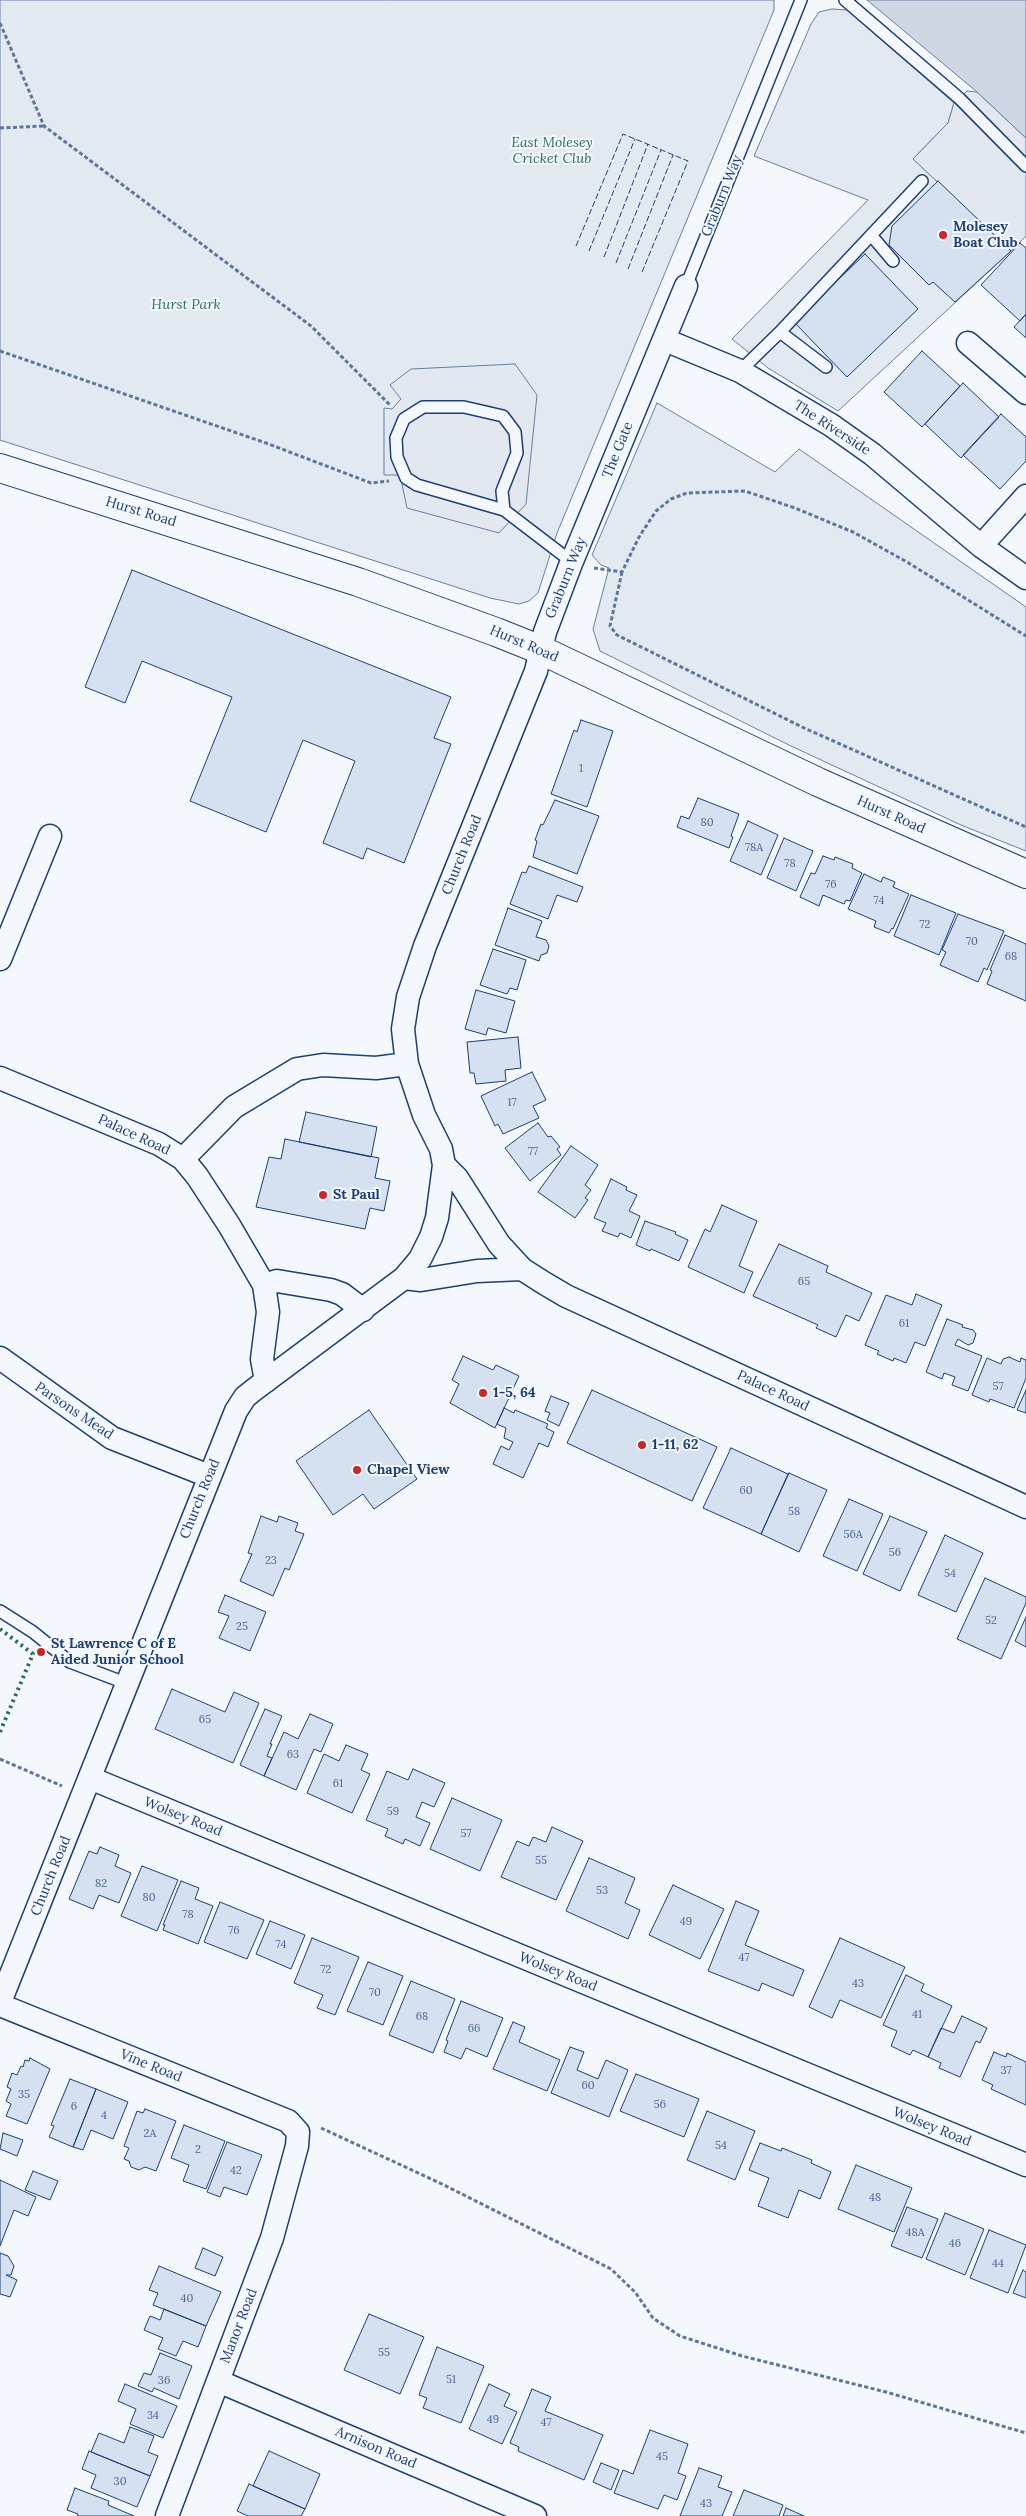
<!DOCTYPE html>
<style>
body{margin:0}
canvas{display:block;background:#f4f7fb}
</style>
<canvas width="1026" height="2516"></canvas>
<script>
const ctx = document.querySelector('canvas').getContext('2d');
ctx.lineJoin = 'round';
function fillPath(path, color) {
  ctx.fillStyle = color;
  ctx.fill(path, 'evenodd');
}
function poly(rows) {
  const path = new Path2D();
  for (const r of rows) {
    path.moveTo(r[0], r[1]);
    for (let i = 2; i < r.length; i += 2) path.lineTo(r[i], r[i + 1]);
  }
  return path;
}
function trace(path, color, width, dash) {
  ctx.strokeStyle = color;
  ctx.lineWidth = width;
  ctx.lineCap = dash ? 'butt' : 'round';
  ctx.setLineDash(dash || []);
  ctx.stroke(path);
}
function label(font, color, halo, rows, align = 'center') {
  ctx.font = font + ' Lora,serif';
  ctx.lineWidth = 4;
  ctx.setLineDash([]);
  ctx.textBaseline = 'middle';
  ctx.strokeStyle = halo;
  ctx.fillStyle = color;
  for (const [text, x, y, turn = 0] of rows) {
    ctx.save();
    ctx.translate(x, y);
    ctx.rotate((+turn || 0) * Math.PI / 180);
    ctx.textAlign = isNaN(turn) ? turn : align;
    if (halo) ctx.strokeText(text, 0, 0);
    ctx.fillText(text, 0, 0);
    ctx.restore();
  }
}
const green = poly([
 [0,0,774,0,774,10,557,533,538,593,529,601,519,604,490,598,0,440,0,0],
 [832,9,847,10,954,103,948,123,913,159,1011,251,838,411,768,368,732,339,868,200,754,156,811,24,819,12,832,9],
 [657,403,775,472,799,449,1026,607,1026,851,961,825,791,746,600,651,593,629,609,568,601,565,592,555,657,403]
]);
const parking = poly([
 [967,91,977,92,1026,138,1026,236,1011,251,913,159,948,123,954,103,967,91],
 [515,364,537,395,526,504,499,533,407,508,400,475,384,475,384,408,392,409,401,399,390,385,411,369,515,364]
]);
const water = poly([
 [867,0,1026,0,1026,138,977,92,867,0]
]);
const building = poly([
 [938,181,1011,251,955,302,933,282,929,285,889,245,892,226,938,181],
 [1020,243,1026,248,1026,314,1020,321,981,285,1020,243],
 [865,254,918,309,847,377,794,322,865,254],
 [1026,314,1026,338,1014,327,1026,314],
 [922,351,960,386,922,427,884,392,922,351],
 [963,383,999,417,961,458,925,424,963,383],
 [1001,414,1026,437,1026,461,1000,489,963,455,1001,414],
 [132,570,451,697,434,738,451,744,404,863,367,848,363,859,323,843,355,761,303,740,266,832,190,801,232,697,142,661,125,703,85,687,132,570],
 [581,720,613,731,587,807,551,794,574,730,577,732,581,720],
 [698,798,739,814,731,836,733,837,729,848,677,827,681,816,689,819,698,798],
 [555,800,599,816,577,874,533,857,537,841,535,840,541,824,543,825,555,800],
 [748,821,778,835,761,875,730,861,748,821],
 [784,838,813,851,796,891,767,878,784,838],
 [823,856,834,860,835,857,853,864,852,868,862,873,850,901,846,900,844,904,823,895,819,906,800,897,811,873,815,874,823,856],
 [529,866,583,887,577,902,557,895,548,919,510,904,522,872,526,873,529,866],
 [864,874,881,882,883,877,895,882,893,887,909,894,893,929,892,928,889,933,874,927,876,921,848,909,864,874],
 [911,895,956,913,939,955,894,936,911,895],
 [508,908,542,921,536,937,546,940,549,946,547,953,541,955,539,961,495,945,508,908],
 [958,914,1004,931,987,970,984,968,978,982,940,965,946,952,942,950,958,914],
 [1005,935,1026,944,1026,1001,987,984,992,971,990,970,1005,935],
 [493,949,526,960,517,990,510,988,507,994,480,985,493,949],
 [476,990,515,1001,506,1033,488,1028,486,1035,465,1029,476,990],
 [518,1037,521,1068,505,1070,506,1081,476,1084,474,1073,470,1073,467,1042,518,1037],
 [532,1072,546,1100,533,1106,539,1118,503,1134,498,1124,495,1126,481,1096,532,1072],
 [306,1112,377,1127,371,1157,299,1142,306,1112],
 [538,1123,548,1137,551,1136,560,1147,557,1149,561,1155,530,1181,505,1148,538,1123],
 [285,1139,379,1158,375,1178,390,1181,384,1211,370,1208,365,1229,256,1207,269,1157,281,1159,285,1139],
 [571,1146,598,1165,585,1185,591,1190,585,1198,588,1200,575,1218,538,1192,571,1146],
 [611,1179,627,1187,626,1190,637,1195,629,1211,640,1216,631,1238,620,1233,618,1237,602,1231,606,1223,594,1218,611,1179],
 [722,1205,757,1221,739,1266,753,1272,744,1293,688,1267,705,1229,710,1232,722,1205],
 [645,1221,676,1232,675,1234,688,1240,679,1261,651,1249,650,1251,636,1245,645,1221],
 [779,1244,828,1266,826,1272,872,1293,859,1321,846,1315,836,1337,816,1328,818,1325,753,1296,779,1244],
 [916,1294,942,1305,925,1346,915,1342,906,1363,894,1358,893,1361,877,1354,879,1351,865,1345,886,1295,912,1305,916,1294],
 [947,1319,963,1325,962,1327,973,1330,976,1334,973,1343,968,1345,958,1339,955,1345,982,1356,968,1391,952,1385,955,1377,944,1373,942,1379,926,1372,947,1319],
 [463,1356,493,1370,496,1365,519,1376,495,1428,450,1403,459,1384,452,1380,463,1356],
 [1009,1357,1020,1362,1021,1358,1026,1360,1026,1378,1014,1408,990,1399,989,1402,972,1395,987,1358,1001,1364,1003,1359,1009,1357],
 [592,1390,717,1447,692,1501,567,1443,592,1390],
 [1026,1390,1026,1413,1017,1410,1026,1390],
 [551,1396,569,1403,559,1426,547,1420,550,1413,545,1411,551,1396],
 [504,1408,514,1413,515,1410,548,1424,546,1428,554,1432,548,1447,539,1443,523,1478,493,1464,501,1446,509,1450,513,1442,504,1438,506,1428,497,1424,504,1408],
 [369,1410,417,1479,374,1509,363,1494,333,1515,296,1461,369,1410],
 [731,1448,788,1474,761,1534,703,1508,731,1448],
 [789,1473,827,1490,799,1552,761,1534,789,1473],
 [849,1499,883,1514,857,1571,823,1556,849,1499],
 [261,1516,277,1522,279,1516,298,1523,295,1531,304,1534,289,1570,285,1568,273,1596,240,1581,252,1554,248,1553,261,1516],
 [890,1516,927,1532,900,1591,863,1574,890,1516],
 [945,1535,983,1553,956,1612,918,1595,945,1535],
 [985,1578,1026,1597,1026,1603,1001,1659,957,1639,985,1578],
 [225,1595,266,1612,250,1651,219,1638,229,1616,218,1612,225,1595],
 [1026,1617,1026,1647,1015,1641,1026,1617],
 [172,1689,225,1712,234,1692,259,1703,233,1763,155,1729,172,1689],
 [265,1709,282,1716,270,1744,272,1744,267,1756,272,1758,264,1776,240,1765,265,1709],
 [310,1714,333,1724,321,1752,314,1749,296,1790,264,1776,284,1732,298,1739,310,1714],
 [346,1745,368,1754,361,1770,370,1774,352,1813,307,1793,324,1754,339,1761,346,1745],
 [413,1769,445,1783,434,1807,422,1802,416,1817,430,1823,420,1846,405,1839,403,1844,385,1836,388,1829,366,1820,387,1771,408,1780,413,1769],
 [452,1798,502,1820,480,1871,430,1849,452,1798],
 [552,1827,583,1841,556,1900,501,1877,517,1841,529,1846,533,1837,546,1842,552,1827],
 [100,1847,119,1855,115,1866,131,1873,119,1903,99,1895,93,1909,69,1899,89,1851,97,1854,100,1847],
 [589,1858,635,1878,625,1903,640,1910,628,1939,566,1911,589,1858],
 [142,1866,178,1880,157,1931,121,1916,142,1866],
 [181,1881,199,1888,195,1899,213,1906,198,1944,163,1930,165,1925,163,1925,181,1881],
 [673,1885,724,1909,700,1959,649,1935,673,1885],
 [736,1901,759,1911,745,1945,804,1970,793,1996,762,1983,759,1991,708,1971,736,1901],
 [220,1902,264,1920,247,1959,204,1942,220,1902],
 [270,1921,305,1935,291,1969,256,1954,270,1921],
 [312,1938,359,1957,335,2015,317,2008,323,1995,294,1983,312,1938],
 [840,1938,905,1967,881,2018,840,2000,832,2018,809,2007,840,1938],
 [368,1962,403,1976,383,2025,347,2011,368,1962],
 [906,1975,924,1984,921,1991,952,2006,928,2057,913,2050,910,2055,891,2046,897,2031,883,2025,906,1975],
 [411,1981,455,1999,433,2053,389,2035,411,1981],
 [461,2001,503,2018,487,2057,466,2048,461,2059,444,2052,448,2041,446,2040,461,2001],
 [962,2016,987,2028,980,2043,976,2041,960,2077,939,2068,941,2063,928,2057,941,2028,954,2033,962,2016],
 [513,2022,525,2027,519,2042,560,2060,547,2091,493,2069,513,2022],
 [570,2047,584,2052,577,2070,598,2079,606,2060,628,2070,609,2117,551,2093,570,2047],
 [994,2052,1006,2057,1007,2053,1026,2062,1026,2105,991,2089,993,2085,982,2080,994,2052],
 [30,2058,50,2069,27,2124,6,2116,11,2104,6,2101,11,2089,7,2087,12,2073,17,2075,21,2066,23,2067,25,2060,29,2061,30,2058],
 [636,2074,699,2099,684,2137,620,2111,636,2074],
 [70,2079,96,2089,73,2147,49,2137,54,2126,51,2125,70,2079],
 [96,2089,128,2102,113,2139,91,2130,83,2150,73,2147,96,2089],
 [145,2109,176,2121,156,2171,145,2167,139,2170,131,2167,129,2161,124,2159,129,2148,124,2146,137,2111,143,2113,145,2109],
 [707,2111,755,2131,735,2180,687,2160,707,2111],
 [184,2125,225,2141,206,2189,183,2181,189,2165,171,2158,184,2125],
 [3,2133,23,2140,17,2156,0,2149,3,2133],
 [227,2142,262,2155,247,2195,224,2187,220,2197,207,2192,227,2142],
 [760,2143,781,2151,782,2148,812,2160,811,2163,831,2172,820,2199,799,2190,788,2218,758,2206,769,2178,749,2170,760,2143],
 [856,2165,912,2188,894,2232,838,2209,856,2165],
 [33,2171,58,2181,50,2200,25,2190,33,2171],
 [0,2180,36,2197,28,2216,14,2210,0,2246,0,2180],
 [907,2207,938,2219,922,2258,891,2246,907,2207],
 [945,2213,984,2229,965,2275,926,2259,945,2213],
 [989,2230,1026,2245,1008,2293,970,2278,989,2230],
 [203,2248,223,2257,215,2276,195,2268,203,2248],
 [0,2253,8,2256,14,2266,11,2275,6,2275,17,2280,10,2297,0,2294,0,2253],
 [159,2266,221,2292,206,2326,153,2305,158,2293,149,2290,159,2266],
 [1023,2270,1026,2272,1026,2298,1013,2293,1023,2270],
 [164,2309,206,2326,198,2347,183,2341,176,2356,158,2349,163,2338,144,2330,150,2316,160,2320,164,2309],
 [369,2314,424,2337,400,2394,344,2370,369,2314],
 [437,2347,484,2366,461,2423,423,2408,427,2398,419,2395,437,2347],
 [160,2353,192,2366,179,2399,154,2388,152,2392,138,2386,144,2373,151,2375,160,2353],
 [125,2384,177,2406,163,2438,130,2424,136,2409,118,2401,125,2384],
 [489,2384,510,2394,504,2406,517,2412,502,2444,469,2429,489,2384],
 [532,2389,551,2397,545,2411,603,2435,584,2480,518,2451,519,2447,510,2443,532,2389],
 [130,2427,154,2436,148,2452,158,2456,150,2476,91,2452,99,2433,124,2443,130,2427],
 [650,2430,688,2444,678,2473,686,2476,677,2500,664,2495,658,2509,614,2493,623,2470,633,2474,650,2430],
 [89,2451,150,2476,137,2507,91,2488,96,2475,82,2469,89,2451],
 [269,2451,320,2474,305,2509,253,2486,269,2451],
 [601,2463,619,2470,611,2490,593,2482,601,2463],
 [699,2468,722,2476,718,2487,732,2492,722,2516,680,2516,699,2468],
 [249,2484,305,2509,301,2516,248,2516,237,2511,249,2484],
 [75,2488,109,2501,108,2505,134,2516,77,2516,78,2514,67,2510,75,2488],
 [744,2490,783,2505,779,2516,733,2516,744,2490],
 [786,2508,804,2516,783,2516,786,2508]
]);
const path = poly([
 [0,23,44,126,311,326,391,406],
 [0,128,44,126],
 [0,351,266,443,371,483,389,481],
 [594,568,622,572,639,537,656,511,671,499,687,493,745,491,795,508,853,532,907,562,1026,636],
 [622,572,610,626,617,635,802,727,1026,827],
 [0,1759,62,1786],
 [321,2128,442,2184,611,2269,635,2292,653,2318,680,2336,742,2356,886,2392,1026,2433]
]);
const lane = poly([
 [845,0,959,98,1026,166],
 [871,235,893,261],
 [686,286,801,0],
 [780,332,922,181],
 [740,371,780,332,826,367],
 [504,510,502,491,517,453,515,432,503,416,464,407,423,407,404,419,396,438,397,457,406,478,417,485,504,510,572,562],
 [0,1611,33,1632,70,1662,128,1684]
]);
const street = poly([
 [665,340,740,371,831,425,872,454,981,546,1026,578],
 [968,343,1026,393],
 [981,546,1026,496],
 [0,959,50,836],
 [0,1078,159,1144,183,1159,197,1176,229,1225,264,1285,268,1312,262,1359,266,1381],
 [183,1159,234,1107,297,1069,323,1065,376,1068,407,1064],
 [444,1165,457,1178,499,1244,522,1269,544,1283,566,1296,1026,1507],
 [404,1278,421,1280,477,1271,522,1269],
 [264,1285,277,1281,331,1290,342,1294,363,1310],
 [0,1358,112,1438,209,1476],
 [90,1778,1026,2165],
 [0,2002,236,1411,245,1397,255,1389,404,1278,420,1259,431,1237,437,1218,444,1165,441,1149,424,1115,407,1064,403,1029,408,997,425,946,536,671,545,632,570,566,686,286],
 [0,2005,288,2121,298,2132,297,2146,272,2238,167,2516],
 [218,2381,535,2516]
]);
const primary = poly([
 [0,468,358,582,496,632,541,650,818,782,1026,874]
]);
const hedge = poly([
 [0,1629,33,1654,0,1732]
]);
const fence = poly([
 [576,246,623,134,688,161,642,272],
 [589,251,635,139],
 [604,257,648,144],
 [616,263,661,150],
 [628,269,673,155]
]);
const markers = [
 [943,235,5,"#c62828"],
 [323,1195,5,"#c62828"],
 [483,1393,5,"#c62828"],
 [642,1445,5,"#c62828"],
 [357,1470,5,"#c62828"],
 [41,1652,5,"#c62828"]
];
const numberNames = [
 ["1",581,769],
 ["80",707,823],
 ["78A",754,848],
 ["78",790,864],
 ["76",831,885],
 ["74",879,901],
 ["72",925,925],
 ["70",972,942],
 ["68",1011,957],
 ["17",512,1103],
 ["77",533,1152],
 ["65",804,1282],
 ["61",904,1324],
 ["57",998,1387],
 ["60",746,1491],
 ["58",794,1512],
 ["56A",853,1535],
 ["56",895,1553],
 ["23",271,1561],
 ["54",950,1574],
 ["52",991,1621],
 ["25",242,1627],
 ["65",205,1720],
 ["63",293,1755],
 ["61",338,1784],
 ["59",393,1812],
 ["57",466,1834],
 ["55",541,1861],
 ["82",101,1884],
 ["53",602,1891],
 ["80",149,1898],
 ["78",188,1915],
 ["49",686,1922],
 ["76",234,1931],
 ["74",281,1945],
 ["47",744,1958],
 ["72",326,1970],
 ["43",858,1984],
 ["70",375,1993],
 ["41",917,2015],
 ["68",422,2017],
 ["66",474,2029],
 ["37",1006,2071],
 ["60",588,2086],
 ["35",24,2095],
 ["56",660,2105],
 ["6",74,2107],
 ["4",104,2116],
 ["2A",150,2134],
 ["54",721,2146],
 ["2",198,2150],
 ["42",236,2171],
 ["48",875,2198],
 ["48A",915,2233],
 ["46",955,2244],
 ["44",998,2264],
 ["40",187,2299],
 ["55",384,2353],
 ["51",451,2380],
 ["36",164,2381],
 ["34",153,2416],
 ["49",493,2420],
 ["47",546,2423],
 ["45",662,2457],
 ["30",120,2482],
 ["43",706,2504]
];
const parkNames = [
 ["East Molesey",552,143],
 ["Cricket Club",552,159],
 ["Hurst Park",186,305]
];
const streetNames = [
 ["Graburn Way",722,196,-68],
 ["The Riverside",832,428,33],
 ["The Gate",618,450,-68],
 ["Hurst Road",141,512,17],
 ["Graburn Way",566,578,-68],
 ["Hurst Road",524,644,23],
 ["Hurst Road",891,815,24],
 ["Church Road",462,855,-68],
 ["Palace Road",134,1135,25],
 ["Palace Road",773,1391,25],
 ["Parsons Mead",74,1411,34],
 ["Church Road",200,1499,-68],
 ["Wolsey Road",183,1817,22],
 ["Church Road",51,1876,-68],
 ["Wolsey Road",558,1972,22],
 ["Vine Road",151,2066,22],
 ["Wolsey Road",932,2127,22],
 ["Manor Road",239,2326,-69],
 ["Arnison Road",376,2448,23]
];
const poiNames = [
 ["Molesey",953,227],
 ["Boat Club",953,243],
 ["St Paul",333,1195],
 ["1-5, 64",493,1393],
 ["1-11, 62",652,1445],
 ["Chapel View",367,1470],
 ["St Lawrence C of E",51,1644],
 ["Aided Junior School",51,1660]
];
fillPath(green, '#e3e9f0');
trace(green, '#687fa3', 1);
fillPath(parking, '#e3e8f0');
trace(parking, '#687fa3', 1);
fillPath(water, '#cfd7e4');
trace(water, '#687fa3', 1);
fillPath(building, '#d5e0f0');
trace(building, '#1d3f73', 1);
trace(lane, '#1d3f73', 14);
trace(street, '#1d3f73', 25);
trace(primary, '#1d3f73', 30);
trace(path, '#5e769c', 3, [4, 2.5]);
trace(lane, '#f4f7fb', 11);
trace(street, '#f4f7fb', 22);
trace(primary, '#f4f7fb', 28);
trace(hedge, '#2c6c60', 4, [2.5, 4]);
trace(fence, '#1d3f73', 1, [6, 2.5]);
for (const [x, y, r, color] of markers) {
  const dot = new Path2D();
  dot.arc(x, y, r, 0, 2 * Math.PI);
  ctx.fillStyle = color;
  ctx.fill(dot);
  trace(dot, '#f4f7fb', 2);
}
label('11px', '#4b6792', null, numberNames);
label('italic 14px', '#2c6c60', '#f4f7fb', parkNames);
label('14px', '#1d3f73', '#f4f7fb', streetNames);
label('bold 14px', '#1d3f73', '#f4f7fb', poiNames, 'left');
</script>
